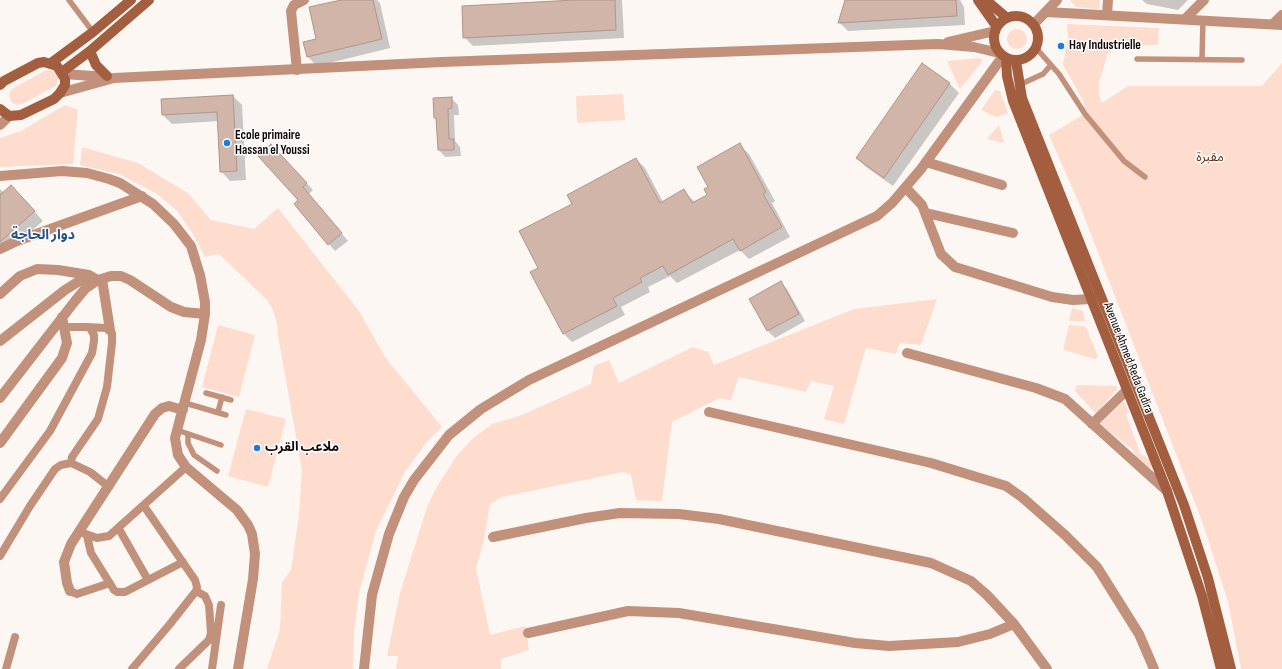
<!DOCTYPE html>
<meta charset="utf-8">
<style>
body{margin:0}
canvas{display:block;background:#fdf7f4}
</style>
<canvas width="1282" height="669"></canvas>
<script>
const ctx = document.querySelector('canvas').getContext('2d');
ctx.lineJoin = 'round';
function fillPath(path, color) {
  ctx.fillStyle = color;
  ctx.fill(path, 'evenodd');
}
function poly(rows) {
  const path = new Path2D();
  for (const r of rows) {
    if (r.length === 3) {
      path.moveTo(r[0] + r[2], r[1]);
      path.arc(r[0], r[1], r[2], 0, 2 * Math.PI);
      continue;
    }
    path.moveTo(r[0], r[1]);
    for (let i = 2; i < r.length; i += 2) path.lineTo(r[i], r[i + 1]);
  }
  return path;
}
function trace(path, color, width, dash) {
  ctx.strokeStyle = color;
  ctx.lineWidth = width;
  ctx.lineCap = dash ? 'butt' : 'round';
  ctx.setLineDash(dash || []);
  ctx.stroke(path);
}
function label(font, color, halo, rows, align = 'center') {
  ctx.font = font + ' "Sofia Sans Condensed","Noto Sans Arabic",sans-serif';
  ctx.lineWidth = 3;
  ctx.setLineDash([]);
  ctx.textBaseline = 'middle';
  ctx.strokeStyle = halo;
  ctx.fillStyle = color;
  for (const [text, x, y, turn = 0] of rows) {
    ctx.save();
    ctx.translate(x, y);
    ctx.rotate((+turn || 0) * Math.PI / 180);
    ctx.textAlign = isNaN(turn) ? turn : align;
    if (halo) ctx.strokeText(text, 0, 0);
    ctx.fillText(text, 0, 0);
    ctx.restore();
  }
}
const green = poly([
 [1070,0,1100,0,1099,9,1076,7],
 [1067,24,1159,28,1158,45,1120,45,1108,53,1099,83,1099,95,1102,103,1128,86,1262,86,1282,63,1282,669,1241,669,1228,602,1202,521,1078,201,1049,135,1088,112,1084,108,1084,102,1063,65,1068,38],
 [1017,39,10],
 [979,58,982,59,981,63,960,89,947,61],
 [46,70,55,71,59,76,56,86,22,104,17,105,11,102,9,94,12,89],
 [995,90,1000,91,1008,113,996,117,981,110],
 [623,94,625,120,577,123,576,96],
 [65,105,78,110,73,164,0,167,0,138,21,131],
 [999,125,1004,143,987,139],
 [82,147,138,163,188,193,211,220,254,229,278,208,359,311,385,357,442,427,426,443,405,472,376,531,359,593,354,632,353,669,267,669,280,629,282,582,291,570,299,514,302,470,278,336,277,323,272,308,267,300,219,254,205,257,193,234,177,211,157,194,119,174,80,165],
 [937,299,921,345,900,343,896,354,866,348,844,424,824,419,834,386,811,381,806,392,739,377,731,400,719,398,672,422,662,501,636,500,631,475,623,472,502,497,490,504,484,540,476,568,490,635,525,626,529,650,501,659,501,669,396,669,398,656,387,656,400,593,427,507,435,490,455,458,472,439,492,424,522,415,591,384,594,366,609,360,619,383,693,347,708,352,714,365,854,309],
 [1072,308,1083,311,1085,321,1069,321],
 [218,325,255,335,239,397,202,387],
 [1069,325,1084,326,1087,329,1098,357,1095,359,1063,350],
 [1077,385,1117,386,1117,389,1096,414,1075,391],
 [1124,401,1129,413,1126,414,1140,453,1150,460,1152,468,1147,469,1137,461,1133,450,1100,424],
 [246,409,286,419,268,487,228,476]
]);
const shadow = poly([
 [346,0,377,0,380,3,390,48,317,66,308,57],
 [575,0,622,0,624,38,473,46,464,37],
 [846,0,960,0,964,7,965,25,848,31,839,22],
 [1142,0,1188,0,1178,10,1147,4],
 [922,64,950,84,959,93,893,186,866,167,857,158],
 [233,96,242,105,246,180,230,181,221,171,219,121,172,124,163,115],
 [451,98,458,105,459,115,454,115,455,141,460,147,461,156,445,157,439,150,437,121,435,118],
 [740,145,749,154,775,201,772,203,790,237,749,259,740,250,677,283,670,276,648,287,650,292,621,307,625,315,572,342,563,333,539,268,573,204,636,159,645,168,663,202,684,191,695,202,708,195,709,188],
 [278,152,313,190,309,194,348,241,335,251,329,244,299,201],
 [0,189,4,193,20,195,43,221,8,251,0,243],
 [780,282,787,289,805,321,775,338,768,331,750,299]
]);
const building = poly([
 [341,0,373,0,382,39,307,57,303,42,316,39,309,7,341,0],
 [574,0,615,0,616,30,463,38,462,6,574,0],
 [845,0,956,0,957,16,838,23,845,0],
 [922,63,950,83,884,178,856,158,922,63],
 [233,95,237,171,220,172,217,112,162,115,161,99,233,95],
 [452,97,452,108,448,109,449,139,454,139,454,150,438,150,436,118,434,118,433,98,452,97],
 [740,143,766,192,763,194,782,227,740,251,733,239,668,275,663,266,640,278,642,282,613,298,617,306,563,334,530,272,538,268,519,231,572,204,567,195,636,158,660,203,684,189,692,203,707,195,704,189,708,187,697,167,740,143],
 [271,144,307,183,303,187,342,233,328,245,294,204,298,200,258,156,271,144],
 [11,185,35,211,0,242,0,195,11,185],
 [781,281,799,314,767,331,749,299,781,281]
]);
const service = poly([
 [69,0,93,32],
 [1036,48,1059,74,1085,114,1124,161,1145,177],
 [1137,59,1242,60],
 [1202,59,1203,20],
 [1019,85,1043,74,1051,65],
 [206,393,231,400],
 [185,403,226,415],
 [218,412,222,397],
 [177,430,221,445],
 [188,434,188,443,194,455,217,471]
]);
const pedestrian = poly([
 [87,327,106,328,112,333,112,343,107,387,98,419,72,457,71,463,90,472,109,487],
 [0,499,50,431,92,353,94,341,94,335,90,328,87,327,65,327],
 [119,529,148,580],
 [83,533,97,538,109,536,186,467],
 [87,536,91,553,114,590,117,592,125,592,183,562],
 [0,556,30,506,55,469,61,465,71,463],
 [70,591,77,594,110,583],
 [6,669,15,637],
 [132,669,170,624,196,591,197,587,195,580,144,506],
 [179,669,209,640,211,633,209,605,205,596,196,591],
 [212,669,221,605]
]);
const minor = poly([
 [1046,12,1282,25],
 [1107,15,1108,0],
 [1185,19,1204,0],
 [1034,24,1057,0],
 [1273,24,1282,15],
 [297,70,291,11,294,5,304,0],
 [0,125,9,116],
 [926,162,1002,185],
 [0,176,62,171,87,173,109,179,120,183,153,204,174,224,191,246,200,275,205,302,205,314,201,340,175,438,176,444,178,455,186,467,237,510,248,525,252,534,255,554,253,579,238,669],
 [906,188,922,205,941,254,955,267,1052,297,1073,300,1091,299,1098,296],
 [926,213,1013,233],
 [0,249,17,241,142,196],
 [102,279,110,330],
 [0,294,20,276,37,269,58,270,89,275],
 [0,341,65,290,89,275,98,280],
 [907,353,1036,388,1065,399,1167,491],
 [0,398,75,301,85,289,98,280,111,276,121,276,130,280,171,307,184,312,205,314],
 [709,412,931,463,1006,486,1023,498,1065,535,1097,567,1139,634,1154,669],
 [1092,424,1127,390],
 [0,443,62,358,67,343,62,317],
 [493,537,586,518,620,513,679,514,719,519,931,563,971,581,987,595,1014,624,1047,669],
 [70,591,67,583,64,562,71,544,155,414,162,408,169,406,183,410],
 [528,633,628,611,679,613,855,643,889,646,958,642,990,634,1014,624]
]);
const tertiary = poly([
 [948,42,995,31],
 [63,74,108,77],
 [60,93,114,78,442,62,938,44,974,47,999,53],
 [364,669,372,595,389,534,404,497,414,480,449,435,481,409,529,380,877,216,892,203,921,169,1003,56]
]);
const secondary = poly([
 [978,0,997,27],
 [986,0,1007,18],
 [1016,38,22],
 [90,51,96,65,107,76],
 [1006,58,1007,76,1013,101,1167,491,1202,596,1221,669],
 [1016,61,1022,98,1184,505,1208,578,1231,669],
 [51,63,93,32,131,0],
 [62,72,90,51,149,0],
 [0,85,4,81,38,63,44,62,57,66,65,79,65,85,60,93,54,99,21,115,9,116,0,109]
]);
const markers = [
 [1061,46,4,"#1b7ce5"],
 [227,143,4,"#1b7ce5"],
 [257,448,4,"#1b7ce5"]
];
const poiNames = [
 ["Hay Industrielle",1069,46],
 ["Ecole primaire",235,136],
 ["Hassan el Youssi",235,151],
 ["ملاعب القرب",265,448]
];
const parkNames = [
 ["مقبرة",1210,158]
];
const streetNames = [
 ["Avenue Ahmed Reda Gadira",1128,358,69]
];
const neighbourhoodNames = [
 ["دوار الحاجة",43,235]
];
fillPath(green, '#feddcf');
fillPath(shadow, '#0003');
fillPath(building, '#d1b5a8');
trace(building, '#b09589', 1);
trace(service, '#c2917c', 5.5);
trace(pedestrian, '#c2917c', 8);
trace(minor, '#c2917c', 10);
trace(tertiary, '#c2917c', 10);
trace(secondary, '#a35e3f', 10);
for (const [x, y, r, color] of markers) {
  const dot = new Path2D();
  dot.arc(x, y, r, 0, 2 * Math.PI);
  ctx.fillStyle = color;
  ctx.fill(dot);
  trace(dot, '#fff', 1.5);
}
label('bold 13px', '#120906', '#fff', poiNames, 'left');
label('13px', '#692e10', '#fff', parkNames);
label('13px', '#120906', '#fff', streetNames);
label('bold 14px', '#275287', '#fff', neighbourhoodNames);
</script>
